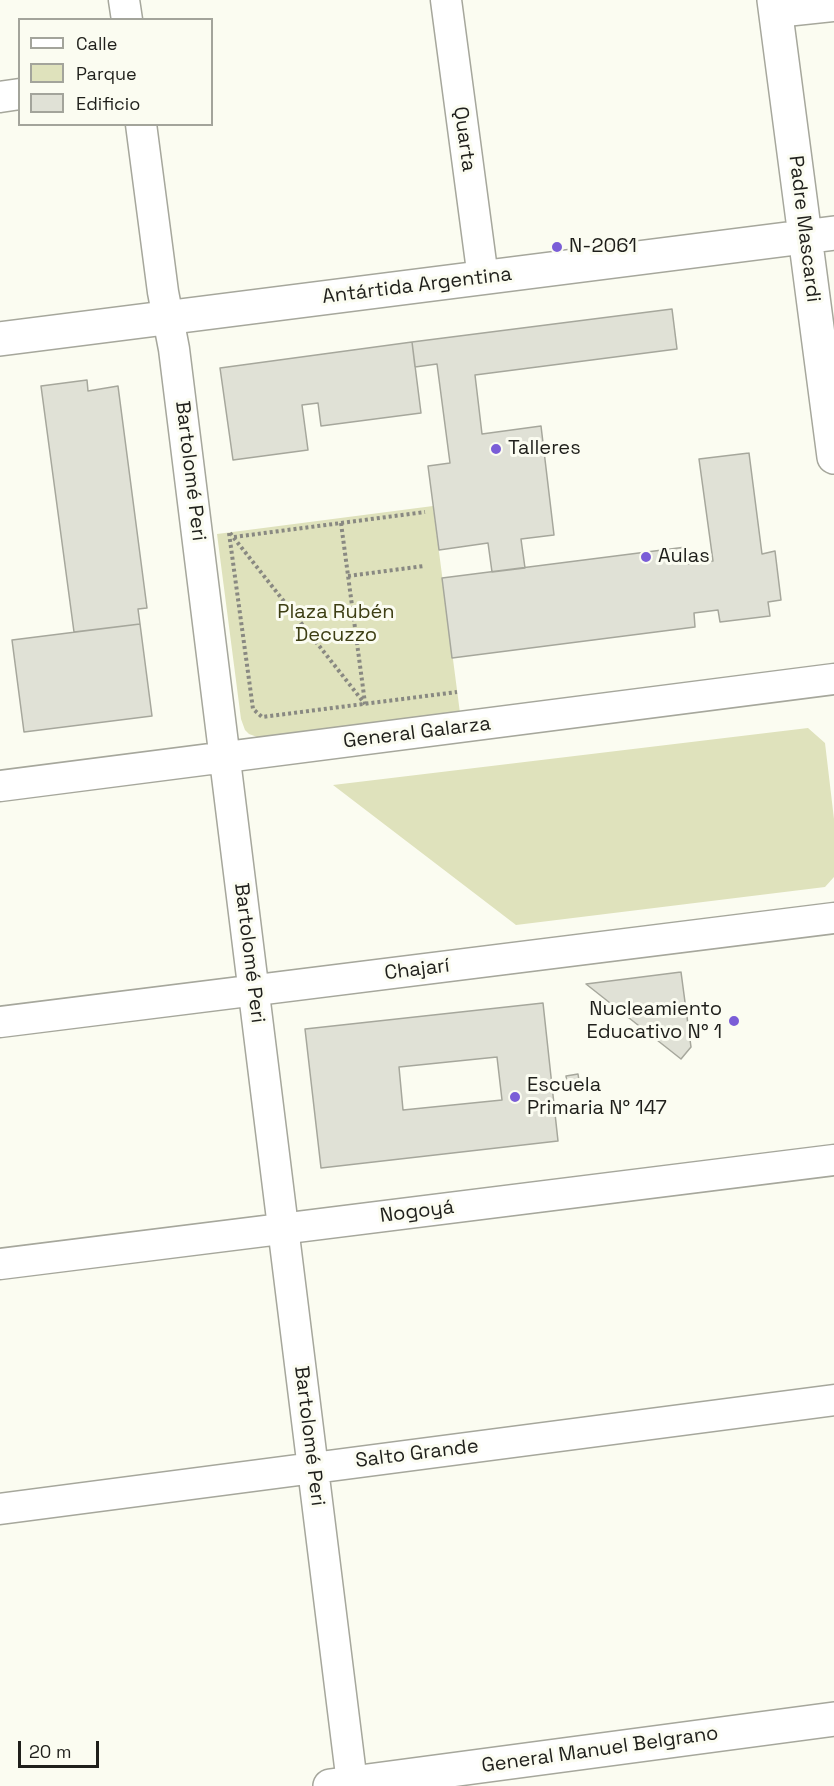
<!DOCTYPE html>
<meta charset="utf-8">
<style>
body{margin:0}
#map{position:relative;width:834px;height:1786px;overflow:hidden;background:#fbfcf1;font-family:"Space Grotesk",sans-serif}
canvas{display:block}
.legend{position:absolute;left:18px;top:18px;width:195px;height:108px;box-sizing:border-box;background:#fbfcf1;border:2px solid #a3a49b;margin:0;padding:8px 10px;list-style:none;font-size:18px;color:#1f1f1b}
.legend li{display:flex;align-items:center;gap:12px;height:30px}
.legend b{width:30px;border:2px solid #a3a49b}
.scale{position:absolute;left:18px;top:1741px;width:81px;height:27px;box-sizing:border-box;border:3px solid #1f1f1b;border-top:0;padding-left:8px;font-size:18px;line-height:21px;white-space:nowrap;color:#1f1f1b;-webkit-text-stroke:4px #fbfcf1;paint-order:stroke}
</style>
<div id="map">
<canvas width="834" height="1786"></canvas>
<ul class="legend">
<li><b style="height:8px;background:#fff"></b>Calle</li>
<li><b style="height:16px;background:#dfe2bc"></b>Parque</li>
<li><b style="height:16px;background:#e0e1d6"></b>Edificio</li>
</ul>
<div class="scale">20 m</div>
</div>
<script>
const ctx = document.querySelector('canvas').getContext('2d');
ctx.lineJoin = 'round';
function fillPath(path, color) {
  ctx.fillStyle = color;
  ctx.fill(path, 'evenodd');
}
function poly(rows) {
  const path = new Path2D();
  for (const r of rows) {
    path.moveTo(r[0], r[1]);
    for (let i = 2; i < r.length; i += 2) path.lineTo(r[i], r[i + 1]);
  }
  return path;
}
function trace(path, color, width, dash) {
  ctx.strokeStyle = color;
  ctx.lineWidth = width;
  ctx.lineCap = dash ? 'butt' : 'round';
  ctx.setLineDash(dash || []);
  ctx.stroke(path);
}
function label(font, color, halo, rows, align = 'center') {
  ctx.font = font + ' "Space Grotesk",sans-serif';
  ctx.lineWidth = 6;
  ctx.setLineDash([]);
  ctx.textBaseline = 'middle';
  ctx.strokeStyle = halo;
  ctx.fillStyle = color;
  for (const [text, x, y, turn = 0] of rows) {
    ctx.save();
    ctx.translate(x, y);
    ctx.rotate((+turn || 0) * Math.PI / 180);
    ctx.textAlign = isNaN(turn) ? turn : align;
    if (halo) ctx.strokeText(text, 0, 0);
    ctx.fillText(text, 0, 0);
    ctx.restore();
  }
}
const green = poly([
 [433,506,460,713,260,738,249,734,245,730,241,719,217,534],
 [808,728,825,743,834,819,834,877,825,887,516,925,333,785]
]);
const building = poly([
 [672,309,677,349,475,375,482,434,541,426,554,535,521,539,525,568,492,572,488,543,439,550,428,466,450,463,437,364,415,367,412,342,672,309],
 [412,342,421,413,321,426,318,403,302,405,308,450,233,460,220,368,412,342],
 [87,380,88,391,118,386,147,608,138,609,140,624,74,632,41,386,87,380],
 [749,453,762,554,775,551,781,600,768,602,770,616,720,622,718,610,694,613,695,627,452,658,442,578,686,547,688,564,713,561,699,459,749,453],
 [140,624,152,716,24,732,12,640,140,624],
 [681,972,691,1047,681,1059,586,984,681,972],
 [543,1003,558,1141,321,1168,305,1029,543,1003],
 [497,1057,502,1100,403,1110,399,1067,497,1057],
 [578,1074,580,1087,568,1089,566,1076,578,1074]
]);
const path = poly([
 [341,523,365,703],
 [229,533,253,709,262,717,457,692],
 [230,533,365,704],
 [234,537,425,512],
 [348,576,424,566]
]);
const street = poly([
 [124,0,127,20],
 [446,0,483,278],
 [776,12,834,6],
 [0,97,20,94],
 [141,124,163,292,174,349,352,1783],
 [0,786,834,679],
 [0,1022,834,918],
 [0,1264,834,1160],
 [0,1509,834,1400]
]);
const secondary = poly([
 [774,0,834,457],
 [0,339,834,233],
 [330,1786,834,1719]
]);
const markers = [
 [557,247,6,"#7a5dd7"],
 [496,449,6,"#7a5dd7"],
 [646,557,6,"#7a5dd7"],
 [734,1021,6,"#7a5dd7"],
 [515,1097,6,"#7a5dd7"]
];
const streetNames = [
 ["Quarta",464,139,82],
 ["Padre Mascardi",804,229,83],
 ["Antártida Argentina",417,286,-7],
 ["Bartolomé Peri",190,471,83],
 ["General Galarza",417,733,-7],
 ["Bartolomé Peri",249,953,83],
 ["Chajarí",417,970,-7],
 ["Nogoyá",417,1212,-7],
 ["Bartolomé Peri",309,1436,83],
 ["Salto Grande",417,1454,-7],
 ["General Manuel Belgrano",600,1750,-8]
];
const poiNames = [
 ["N-2061",569,247],
 ["Talleres",508,449],
 ["Aulas",658,557],
 ["Nucleamiento",722,1010,"right"],
 ["Educativo N° 1",722,1033,"right"],
 ["Escuela",527,1086],
 ["Primaria N° 147",527,1109]
];
const parkNames = [
 ["Plaza Rubén",336,613],
 ["Decuzzo",336,636]
];
fillPath(green, '#dfe2bc');
fillPath(building, '#e0e1d6');
trace(building, '#a6a79c', 1.5);
trace(street, '#a6a79c', 33);
trace(secondary, '#a6a79c', 36);
trace(path, '#898982', 4, [3, 3]);
trace(street, '#fff', 30);
trace(secondary, '#fff', 33);
for (const [x, y, r, color] of markers) {
  const dot = new Path2D();
  dot.arc(x, y, r, 0, 2 * Math.PI);
  ctx.fillStyle = color;
  ctx.fill(dot);
  trace(dot, '#fbfcf1', 2);
}
label('20px', '#1f1f1b', '#fbfcf1', streetNames);
label('20px', '#1f1f1b', '#fbfcf1', poiNames, 'left');
label('20px', '#3d3e13', '#fbfcf1', parkNames);
</script>
